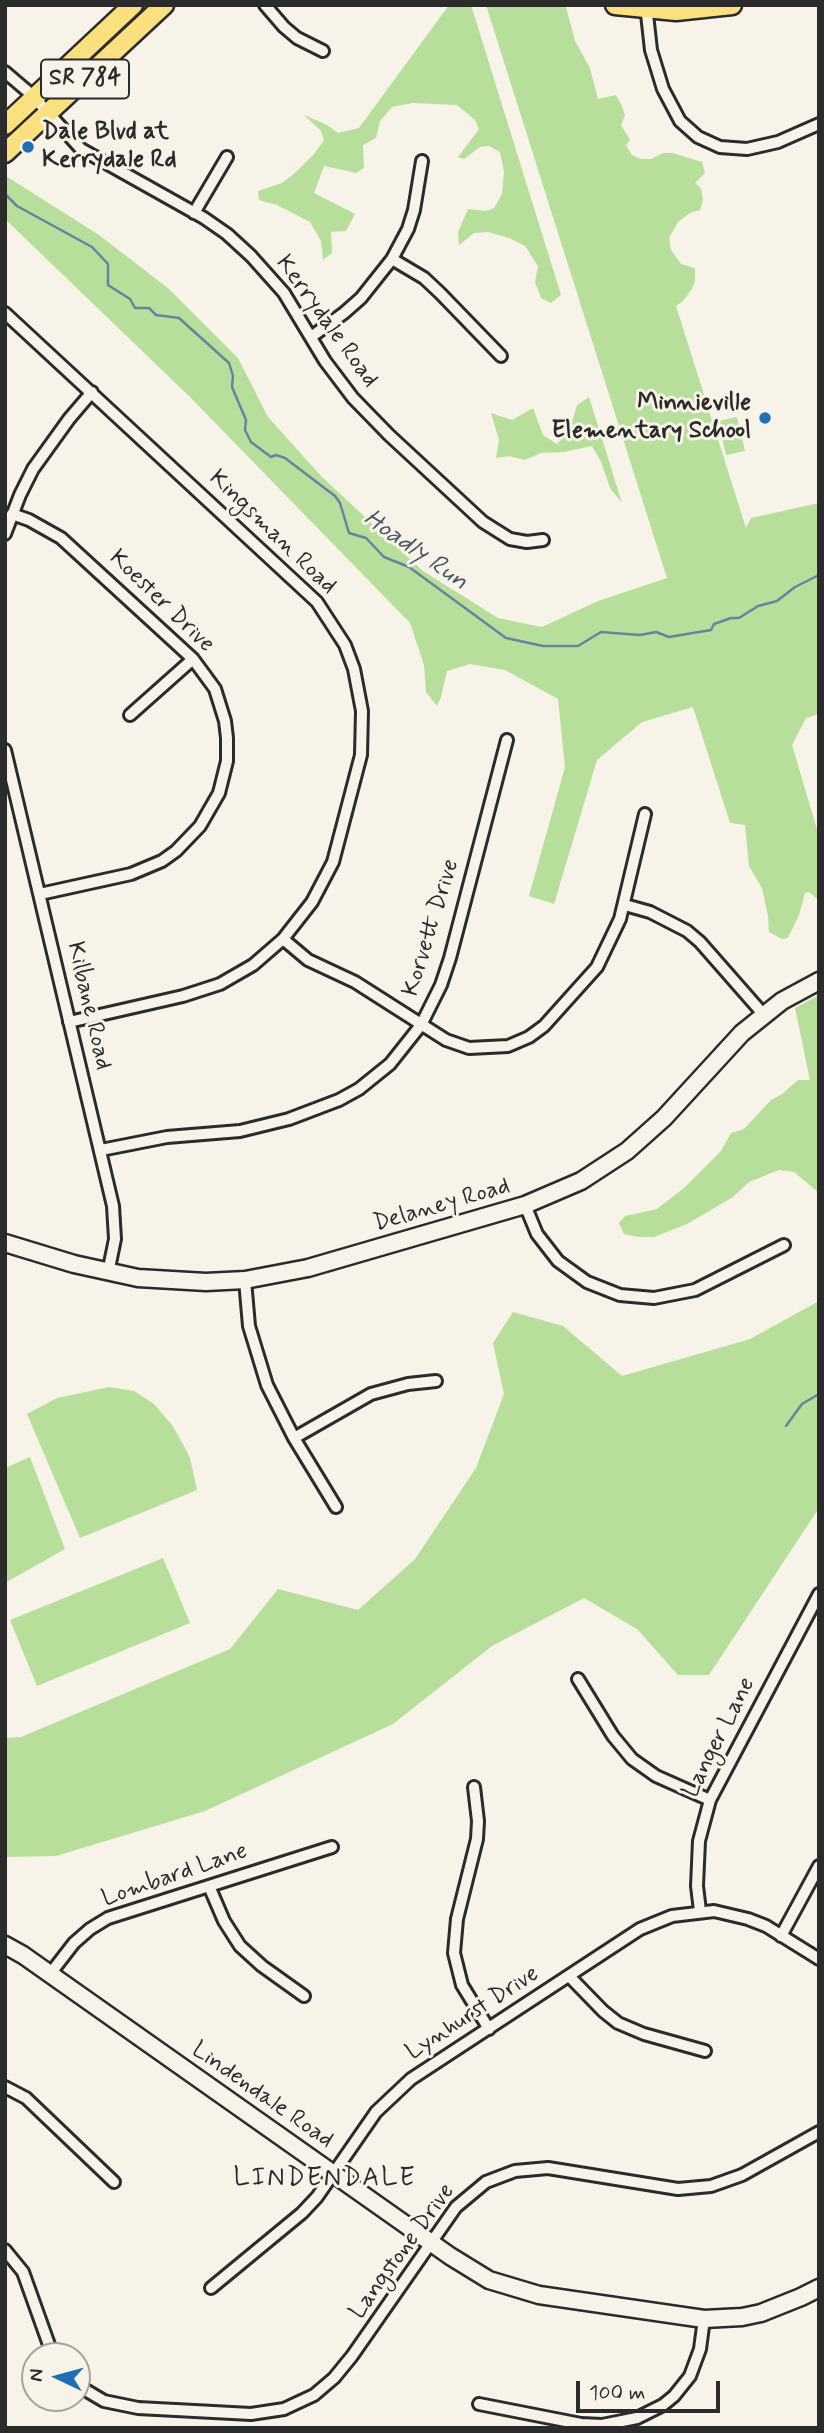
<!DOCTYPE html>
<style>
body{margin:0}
#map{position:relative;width:824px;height:2433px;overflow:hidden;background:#f7f3e8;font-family:Mynerve,sans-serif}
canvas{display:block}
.frame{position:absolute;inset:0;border:7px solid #2b2b2b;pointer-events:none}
.north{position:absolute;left:21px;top:2342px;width:70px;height:70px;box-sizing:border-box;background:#f7f3e8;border:2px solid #a5a39c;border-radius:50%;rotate:275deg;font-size:19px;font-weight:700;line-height:28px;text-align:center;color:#2b2b2b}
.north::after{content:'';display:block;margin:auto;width:24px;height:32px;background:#1f6fb2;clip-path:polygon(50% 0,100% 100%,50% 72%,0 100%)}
.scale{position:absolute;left:576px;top:2381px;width:144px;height:32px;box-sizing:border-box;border:4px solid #2b2b2b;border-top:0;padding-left:9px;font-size:21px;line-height:24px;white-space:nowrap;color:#2b2b2b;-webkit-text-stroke:5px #f7f3e8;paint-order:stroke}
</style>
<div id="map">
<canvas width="824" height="2433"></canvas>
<div class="frame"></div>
<div class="north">N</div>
<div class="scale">100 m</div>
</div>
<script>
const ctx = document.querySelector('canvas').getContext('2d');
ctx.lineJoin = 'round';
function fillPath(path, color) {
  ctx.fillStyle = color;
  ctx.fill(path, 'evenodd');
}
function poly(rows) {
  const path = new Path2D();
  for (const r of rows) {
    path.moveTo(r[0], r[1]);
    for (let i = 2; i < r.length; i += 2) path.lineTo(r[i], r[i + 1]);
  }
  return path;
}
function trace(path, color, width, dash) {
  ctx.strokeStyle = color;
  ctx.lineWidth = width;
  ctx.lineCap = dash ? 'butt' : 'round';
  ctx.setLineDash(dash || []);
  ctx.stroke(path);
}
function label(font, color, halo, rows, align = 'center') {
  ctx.font = font + ' Mynerve,sans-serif';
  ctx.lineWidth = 6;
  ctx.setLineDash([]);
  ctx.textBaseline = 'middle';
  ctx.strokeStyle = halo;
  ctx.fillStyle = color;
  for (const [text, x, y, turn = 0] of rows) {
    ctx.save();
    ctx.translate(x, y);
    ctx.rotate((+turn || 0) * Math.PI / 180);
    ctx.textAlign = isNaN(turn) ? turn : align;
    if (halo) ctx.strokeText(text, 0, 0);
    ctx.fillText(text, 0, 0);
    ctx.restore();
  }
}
const green = poly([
 [449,5,471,5,561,295,551,303,541,298,535,282,538,266,525,246,509,238,488,232,474,233,459,245,458,232,468,209,486,211,494,208,502,194,504,172,500,152,489,146,480,147,464,159,458,157,479,129,475,120,457,105,413,103,392,107,380,121,376,138,363,145,364,168,356,173,324,166,314,193,355,214,346,231,331,232,332,253,323,260,321,241,310,222,277,205,259,200,258,191,282,183,295,173,315,153,324,140,321,131,304,115,327,125,338,133,359,128],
 [486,5,559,5,566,7,575,41,590,68,598,99,616,95,621,104,625,115,621,125,630,140,626,145,632,155,641,159,651,159,663,153,673,153,702,162,705,173,695,183,701,188,703,200,700,210,690,213,678,222,669,238,671,250,681,264,695,268,695,281,692,289,683,301,676,306,746,528,751,518,819,503,819,714,806,718,792,745,819,836,819,901,809,892,805,893,799,915,788,938,782,939,769,932,768,916,762,888,749,866,745,825,730,823,693,707,642,722,597,760,554,904,529,896,565,767,558,699,505,670,470,664,447,671,441,697,437,706,426,692,424,665,410,623,190,397,5,219,6,176,99,235,169,289,238,358,268,417,321,476,423,571,498,618,542,627,598,601,667,578],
 [589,397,622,503,610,488,601,462,592,446,564,452,541,453,525,460,509,456,496,458,499,440,491,413,512,420,533,408,543,435,557,444,570,429,577,405],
 [737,417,745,451,726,455,718,421],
 [819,995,819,1193,794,1172,779,1170,749,1182,733,1197,687,1224,654,1237,638,1237,624,1234,619,1223,625,1216,657,1209,684,1188,721,1151,731,1133,744,1129,771,1100,782,1094,798,1080,810,1080,795,1008],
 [819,1301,819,1508,709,1675,678,1675,637,1629,584,1598,492,1646,393,1724,205,1811,56,1856,5,1857,5,1738,21,1737,230,1649,278,1589,358,1610,415,1559,476,1468,504,1394,493,1343,513,1312,563,1326,622,1376,750,1339],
 [109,1387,134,1391,154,1404,172,1425,183,1444,190,1458,197,1490,80,1538,27,1414,57,1398],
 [30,1457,65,1549,5,1583,5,1468],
 [163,1558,190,1623,37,1686,10,1620]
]);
const stream = poly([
 [5,194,17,206,92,247,108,264,108,285,130,299,135,308,149,308,156,315,179,318,229,363,233,376,232,387,246,420,245,430,251,442,271,457,276,455,285,458,335,496,340,503,349,533,366,538,384,557,409,567,506,638,543,646,578,646,601,632,640,635,656,632,669,637,711,630,714,624,731,618,739,618,758,606,777,601,795,587,819,575],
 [786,1426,802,1404,819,1394]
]);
const street = poly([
 [265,5,284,27,297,38,323,51],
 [646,5,651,50,663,89,680,121,698,137,720,147,747,149,778,142,819,124],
 [5,72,32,95,81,149,204,218,227,234,251,256,284,293,325,361,353,398,389,435,483,522,510,539,527,542,543,540],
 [194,213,227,157],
 [392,259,424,278,440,293,501,356],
 [5,313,317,602,345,645,354,669,362,711,361,755,333,862,312,902,283,939,253,965,220,984,183,996,69,1022],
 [311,337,344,313,361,298,392,259,408,229,414,210,422,161],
 [12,514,29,520,61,538,193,659,215,689,225,721,227,738,227,761,219,793,200,826,176,851,162,861,131,874,40,894],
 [5,534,20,495,33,469,69,419,92,392],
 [130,715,193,659],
 [5,750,113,1206,115,1239,108,1273],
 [625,905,650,912,687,931,700,942,764,1015],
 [283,939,308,960,355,982,446,1040,469,1048,508,1046,529,1037,544,1026,597,967,620,919,645,814],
 [101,1150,167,1137,240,1131,289,1119,339,1100,359,1089,390,1064,421,1025,441,985,450,958,507,740],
 [525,1205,537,1234,558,1261,587,1282,620,1295,654,1298,695,1290,784,1245],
 [245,1280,249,1326,267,1385,294,1438,336,1507],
 [294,1438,371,1394,408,1384,436,1381],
 [578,1679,613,1736,632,1759,656,1776,710,1800],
 [474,1787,478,1821,477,1839,457,1919,454,1953,462,1985,489,2029],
 [209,1886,224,1921,240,1946,262,1966,304,1996],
 [700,1911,697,1886,699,1841,710,1800,819,1594],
 [781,1936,819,1866],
 [50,1974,74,1943,90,1929,108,1918,332,1847],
 [569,1976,603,2011,618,2023,644,2034,705,2051],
 [5,2087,26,2098,114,2182],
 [5,2250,23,2272,53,2356],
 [211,2288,302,2213,317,2197,376,2112,411,2079,640,1929,672,1916,714,1911,748,1919,766,1926,819,1959],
 [77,2385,104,2401,138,2408,251,2414,284,2409,314,2395,334,2378,352,2356,456,2207,486,2182,515,2171,548,2168,678,2189,711,2186,742,2175,819,2132],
 [479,2404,581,2424,602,2425,637,2418,663,2405,674,2396,690,2376,700,2349,704,2319]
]);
const secondary = poly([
 [5,1243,74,1264,138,1278,206,1282,245,1280,308,1268,525,1205,581,1181,627,1151,664,1118,742,1033,782,1001,819,981],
 [5,1945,23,1955,450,2256,489,2280,539,2295,704,2319,742,2317,761,2313,801,2297,819,2288]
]);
const primary = poly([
 [615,5,676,11,732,5],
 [5,125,133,5],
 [5,153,164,5]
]);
const markers = [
 [28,147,7,"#1f6fb2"],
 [765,418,7,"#1f6fb2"]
];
const shields = [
 [85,79,88]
];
const shieldNames = [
 ["SR 784",85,79]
];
const poiNames = [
 ["Dale Blvd at",42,133],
 ["Kerrydale Rd",42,161],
 ["Minnieville",751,404,"right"],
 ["Elementary School",751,432,"right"]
];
const streetNames = [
 ["Kerrydale Road",326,322,54],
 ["Kingsman Road",272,533,44],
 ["Koester Drive",161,602,44],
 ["Korvett Drive",432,928,-73],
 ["Kilbane Road",88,1006,77],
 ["Delaney Road",442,1206,-16],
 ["Langer Lane",720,1738,-63],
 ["Lombard Lane",175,1876,-19],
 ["Lynhurst Drive",473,2014,-33],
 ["Lindendale Road",262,2096,35],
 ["Langstone Drive",403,2252,-54]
];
const waterNames = [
 ["Hoadly Run",415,551,35]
];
const neighbourhoodNames = [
 ["LINDENDALE",325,2180]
];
fillPath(green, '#b7df9b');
trace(stream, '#69839e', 2.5);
trace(street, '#2b2b2b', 16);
trace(secondary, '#2b2b2b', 21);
trace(primary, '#2b2b2b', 23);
trace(street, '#f7f3e8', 10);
trace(secondary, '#f7f3e8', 16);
trace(primary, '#fbe080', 18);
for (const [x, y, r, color] of markers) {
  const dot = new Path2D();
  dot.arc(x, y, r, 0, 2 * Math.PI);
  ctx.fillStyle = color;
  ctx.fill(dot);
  trace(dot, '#f7f3e8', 2.5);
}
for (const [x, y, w] of shields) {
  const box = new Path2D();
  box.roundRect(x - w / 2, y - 19.5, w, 39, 5);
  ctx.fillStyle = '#f7f3e8';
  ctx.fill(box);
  trace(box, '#2b2b2b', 2);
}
label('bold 23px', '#2b2b2b', null, shieldNames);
label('bold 24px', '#2b2b2b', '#f7f3e8', poiNames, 'left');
label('24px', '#2b2b2b', '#f7f3e8', streetNames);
label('italic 26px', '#4a5765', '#f7f3e8', waterNames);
ctx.letterSpacing = '2px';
label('26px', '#2b2b2b', '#f7f3e8', neighbourhoodNames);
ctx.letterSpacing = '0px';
</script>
